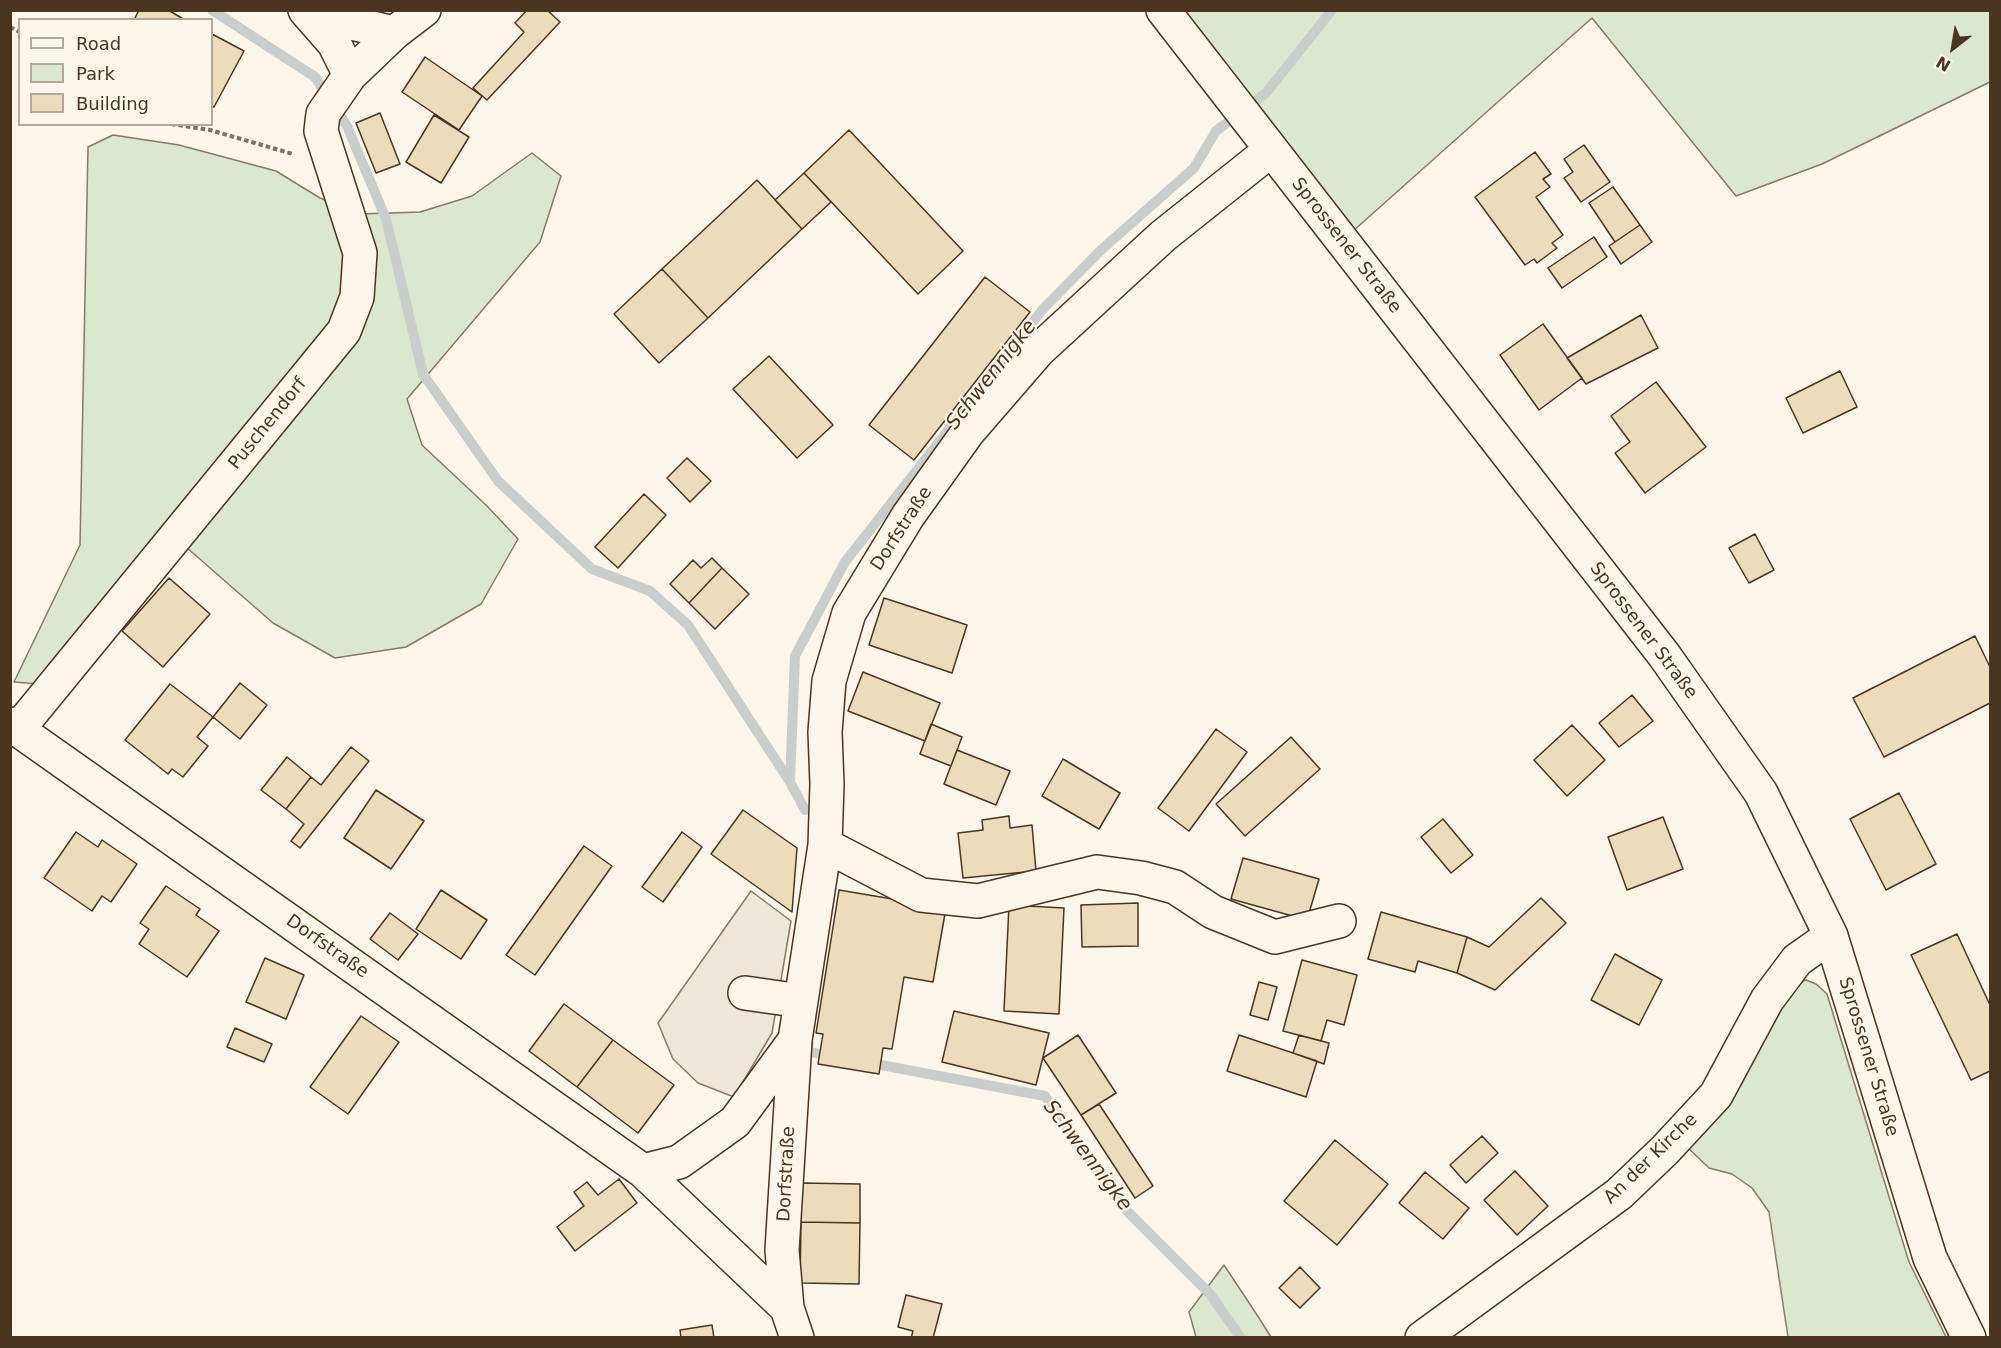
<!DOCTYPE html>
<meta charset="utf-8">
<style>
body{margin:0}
#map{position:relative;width:2001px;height:1348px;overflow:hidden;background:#fbf6e9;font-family:"DejaVu Sans",sans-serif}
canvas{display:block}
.frame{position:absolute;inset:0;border:12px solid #4a3520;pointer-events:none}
.legend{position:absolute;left:18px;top:18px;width:195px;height:108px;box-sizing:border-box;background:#fbf6e9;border:2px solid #b4a999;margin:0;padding:8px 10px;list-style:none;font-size:18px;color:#4a3520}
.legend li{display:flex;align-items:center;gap:12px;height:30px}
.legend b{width:30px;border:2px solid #b4a999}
.north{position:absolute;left:1923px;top:18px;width:60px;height:60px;-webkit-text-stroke:4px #fbf6e9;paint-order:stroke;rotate:211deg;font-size:16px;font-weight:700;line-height:24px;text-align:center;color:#4a3520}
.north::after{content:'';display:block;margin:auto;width:21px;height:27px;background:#4a3520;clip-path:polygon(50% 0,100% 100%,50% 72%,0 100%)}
</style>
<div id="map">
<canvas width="2001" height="1348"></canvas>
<div class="frame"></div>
<ul class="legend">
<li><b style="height:8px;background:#fbf6e9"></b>Road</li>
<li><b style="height:16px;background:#dce7d0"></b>Park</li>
<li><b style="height:16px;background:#ecdcbc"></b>Building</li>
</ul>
<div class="north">N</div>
</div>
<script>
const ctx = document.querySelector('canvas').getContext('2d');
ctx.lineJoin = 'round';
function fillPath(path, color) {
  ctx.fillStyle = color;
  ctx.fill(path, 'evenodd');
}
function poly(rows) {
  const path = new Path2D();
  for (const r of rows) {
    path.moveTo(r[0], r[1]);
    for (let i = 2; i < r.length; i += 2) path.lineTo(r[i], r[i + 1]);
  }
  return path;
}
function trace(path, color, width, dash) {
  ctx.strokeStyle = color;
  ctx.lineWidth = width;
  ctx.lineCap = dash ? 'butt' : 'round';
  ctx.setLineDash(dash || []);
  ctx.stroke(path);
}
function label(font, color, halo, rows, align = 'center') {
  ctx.font = font + ' "DejaVu Sans",sans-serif';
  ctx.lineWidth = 4.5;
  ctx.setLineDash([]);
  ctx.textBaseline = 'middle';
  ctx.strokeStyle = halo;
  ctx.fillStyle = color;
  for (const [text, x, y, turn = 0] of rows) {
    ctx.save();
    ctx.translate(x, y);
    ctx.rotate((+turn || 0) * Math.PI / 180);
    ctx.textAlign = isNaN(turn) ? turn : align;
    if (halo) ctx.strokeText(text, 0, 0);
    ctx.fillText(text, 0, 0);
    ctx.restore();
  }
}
const green = poly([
 [1165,11,1990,11,1990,82,1822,164,1736,196,1592,18,1343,240,1165,11],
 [113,135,179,145,276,171,320,198,359,214,420,212,472,196,532,153,561,176,540,242,407,399,422,445,487,506,518,539,481,604,406,647,335,658,273,623,186,547,38,684,14,682,80,545,88,147,113,135],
 [1806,980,1816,984,1827,994,1909,1262,1946,1337,1788,1337,1769,1212,1752,1188,1732,1174,1709,1168,1685,1145,1792,986,1806,980],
 [1224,1265,1259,1318,1271,1337,1196,1337,1189,1312,1224,1265]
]);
const parking = poly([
 [751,891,791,921,772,1033,734,1097,698,1083,673,1059,658,1023,751,891]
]);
const stream = poly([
 [212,10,315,77,347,126,386,219,423,374,498,481,592,569,650,591,688,625,790,782],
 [805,810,790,782,795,656,845,562,1043,309,1101,250,1194,168,1216,131,1266,93,1332,10],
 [809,1043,807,1051,820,1054],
 [881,1065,1045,1096,1122,1206,1210,1294,1241,1338]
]);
const building = poly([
 [139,10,168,10,185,20,134,20,139,10],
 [527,10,547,10,560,22,487,100,473,88,524,32,515,23,527,10],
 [212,34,244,51,214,107,212,106,212,34],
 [425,57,482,96,459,130,402,92,425,57],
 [380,113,400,164,376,173,356,123,380,113],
 [434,115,469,137,441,183,406,162,434,115],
 [849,130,963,251,918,294,804,173,849,130],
 [1584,145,1610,182,1581,202,1564,178,1573,172,1564,159,1584,145],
 [1535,152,1551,174,1543,179,1550,187,1536,197,1563,235,1552,243,1557,248,1537,263,1534,259,1525,265,1475,197,1535,152],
 [804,173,831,202,802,229,775,200,804,173],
 [757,180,802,229,708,318,662,269,757,180],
 [1613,187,1640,225,1615,242,1589,203,1613,187],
 [1640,225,1652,242,1621,264,1609,246,1640,225],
 [1594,237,1607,257,1562,288,1548,268,1594,237],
 [662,269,708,318,659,363,614,314,662,269],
 [985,277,1030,312,914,460,869,425,985,277],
 [1641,315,1658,348,1586,384,1567,358,1641,315],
 [1543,324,1582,378,1539,410,1500,355,1543,324],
 [769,356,833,425,797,458,733,389,769,356],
 [1840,371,1857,407,1803,433,1786,398,1840,371],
 [1656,382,1706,447,1645,493,1615,453,1630,442,1611,416,1656,382],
 [687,458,711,481,690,502,667,478,687,458],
 [644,494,666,515,618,568,595,547,644,494],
 [1755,534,1774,570,1749,583,1729,548,1755,534],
 [712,558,722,568,689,603,670,584,693,560,701,568,712,558],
 [722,568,749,594,715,629,689,603,722,568],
 [169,578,210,614,163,667,122,631,169,578],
 [884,598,967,625,952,673,869,645,884,598],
 [1975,636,1990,667,1990,703,1884,757,1853,698,1975,636],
 [863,672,940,703,925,741,848,711,863,672],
 [240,683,267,705,240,739,213,717,240,683],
 [170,684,213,717,197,737,208,746,183,777,172,769,168,774,125,740,170,684],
 [1632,695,1653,721,1619,747,1599,723,1632,695],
 [931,724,962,737,951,766,920,754,931,724],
 [1572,725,1605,760,1567,796,1534,760,1572,725],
 [1216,729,1247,752,1189,831,1158,808,1216,729],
 [1291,737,1320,769,1245,836,1216,804,1291,737],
 [351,747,369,761,300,848,291,841,304,824,286,809,311,777,321,785,351,747],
 [957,750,1010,771,996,805,944,784,957,750],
 [287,757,311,777,286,809,261,790,287,757],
 [1063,759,1120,793,1099,829,1042,796,1063,759],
 [376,790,424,821,391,869,344,838,376,790],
 [1899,793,1936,864,1886,890,1850,819,1899,793],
 [743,810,797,848,792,912,711,854,743,810],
 [1009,816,1010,828,1032,825,1036,871,963,878,958,833,983,830,982,820,1009,816],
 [1663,817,1683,869,1627,890,1608,837,1663,817],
 [1443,819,1473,855,1451,873,1421,837,1443,819],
 [76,832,98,847,102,840,137,864,111,902,102,896,92,911,44,878,76,832],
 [682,832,702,847,663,902,642,887,682,832],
 [584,846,612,866,535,975,506,955,584,846],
 [1243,858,1319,879,1307,920,1231,899,1243,858],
 [166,886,200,909,196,915,219,931,187,977,139,944,149,929,140,923,166,886],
 [441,890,487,920,461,959,416,929,441,890],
 [839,890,946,908,933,982,904,977,892,1049,883,1048,879,1074,818,1064,823,1034,816,1033,839,890],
 [1541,898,1566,923,1495,990,1457,973,1467,937,1489,947,1541,898],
 [1138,903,1138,946,1082,947,1081,905,1138,903],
 [1009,905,1064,908,1059,1014,1004,1011,1009,905],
 [1381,912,1467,937,1457,973,1418,961,1415,972,1368,959,1381,912],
 [390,913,418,934,398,960,370,939,390,913],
 [1957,934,1990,1005,1990,1071,1971,1080,1911,955,1957,934],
 [1615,954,1662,980,1639,1025,1591,1000,1615,954],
 [265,958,304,975,286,1019,246,1002,265,958],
 [1302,960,1357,975,1344,1025,1327,1020,1321,1041,1283,1031,1302,960],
 [1259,982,1277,987,1268,1020,1250,1015,1259,982],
 [564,1004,613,1040,577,1087,529,1051,564,1004],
 [954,1011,1049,1033,1036,1085,942,1062,954,1011],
 [361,1016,399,1042,348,1114,310,1087,361,1016],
 [235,1028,272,1044,264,1062,227,1047,235,1028],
 [1078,1035,1116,1093,1081,1115,1043,1058,1078,1035],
 [1239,1035,1317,1061,1306,1097,1227,1071,1239,1035],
 [1299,1035,1329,1043,1324,1064,1293,1053,1299,1035],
 [613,1040,674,1085,638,1133,577,1087,613,1040],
 [1099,1104,1153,1186,1135,1198,1081,1115,1099,1104],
 [1482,1136,1498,1153,1466,1183,1450,1165,1482,1136],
 [1335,1140,1388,1184,1337,1245,1284,1201,1335,1140],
 [1515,1171,1548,1206,1517,1235,1484,1200,1515,1171],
 [1425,1172,1469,1208,1443,1239,1399,1203,1425,1172],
 [619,1179,637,1203,575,1251,557,1227,584,1206,574,1192,587,1182,598,1195,619,1179],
 [801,1183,860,1184,860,1223,801,1222,801,1183],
 [801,1222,860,1223,859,1284,800,1283,801,1222],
 [1300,1267,1320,1288,1300,1308,1279,1288,1300,1267],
 [906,1295,942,1304,933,1338,911,1338,913,1331,898,1327,906,1295],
 [712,1325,714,1338,681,1338,680,1330,712,1325]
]);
const path = poly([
 [10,27,20,32],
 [171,124,210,130,293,154]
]);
const minor = poly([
 [305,10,334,43,350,75],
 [317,10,347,22,394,33],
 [1163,10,1664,655,1761,793,1831,936,1930,1258,1969,1338],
 [10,724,643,1171,787,1308,797,1338],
 [19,728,344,331,357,297,360,253,321,131,323,114,350,75,394,33,424,10],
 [825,845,921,895,978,901,1097,872,1141,878,1175,887,1213,912,1275,937,1339,921],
 [745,993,801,1001],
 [643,1171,679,1162,735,1122,795,1040,825,845,827,784,825,732,829,681,849,613,908,516,968,432,1039,350,1163,236,1271,150],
 [787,1308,782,1250,795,1040],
 [1422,1338,1619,1194,1665,1150,1716,1095,1767,1000,1797,960,1831,936]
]);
const streetNames = [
 ["Sprossener Straße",1346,246,52],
 ["Puschendorf",268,424,-51],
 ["Dorfstraße",902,529,-57],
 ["Sprossener Straße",1643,631,53],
 ["Dorfstraße",327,947,35],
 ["Sprossener Straße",1868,1057,73],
 ["An der Kirche",1651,1159,-44],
 ["Dorfstraße",787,1174,-87]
];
const waterNames = [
 ["Schwennigke",992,375,-52],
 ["Schwennigke",1087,1156,53]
];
fillPath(green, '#dce7d0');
trace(green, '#887966', 1.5);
fillPath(parking, '#ede7d9');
trace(parking, '#887966', 1.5);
trace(stream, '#c9cecd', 10);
fillPath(building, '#ecdcbc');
trace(building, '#4a3520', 1.5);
trace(minor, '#4a3520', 36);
trace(path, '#7f6f5c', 4, [4.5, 3]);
trace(minor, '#fbf6e9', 33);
label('18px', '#4a3520', '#fbf6e9', streetNames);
label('italic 20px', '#4a3520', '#fbf6e9', waterNames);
</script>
